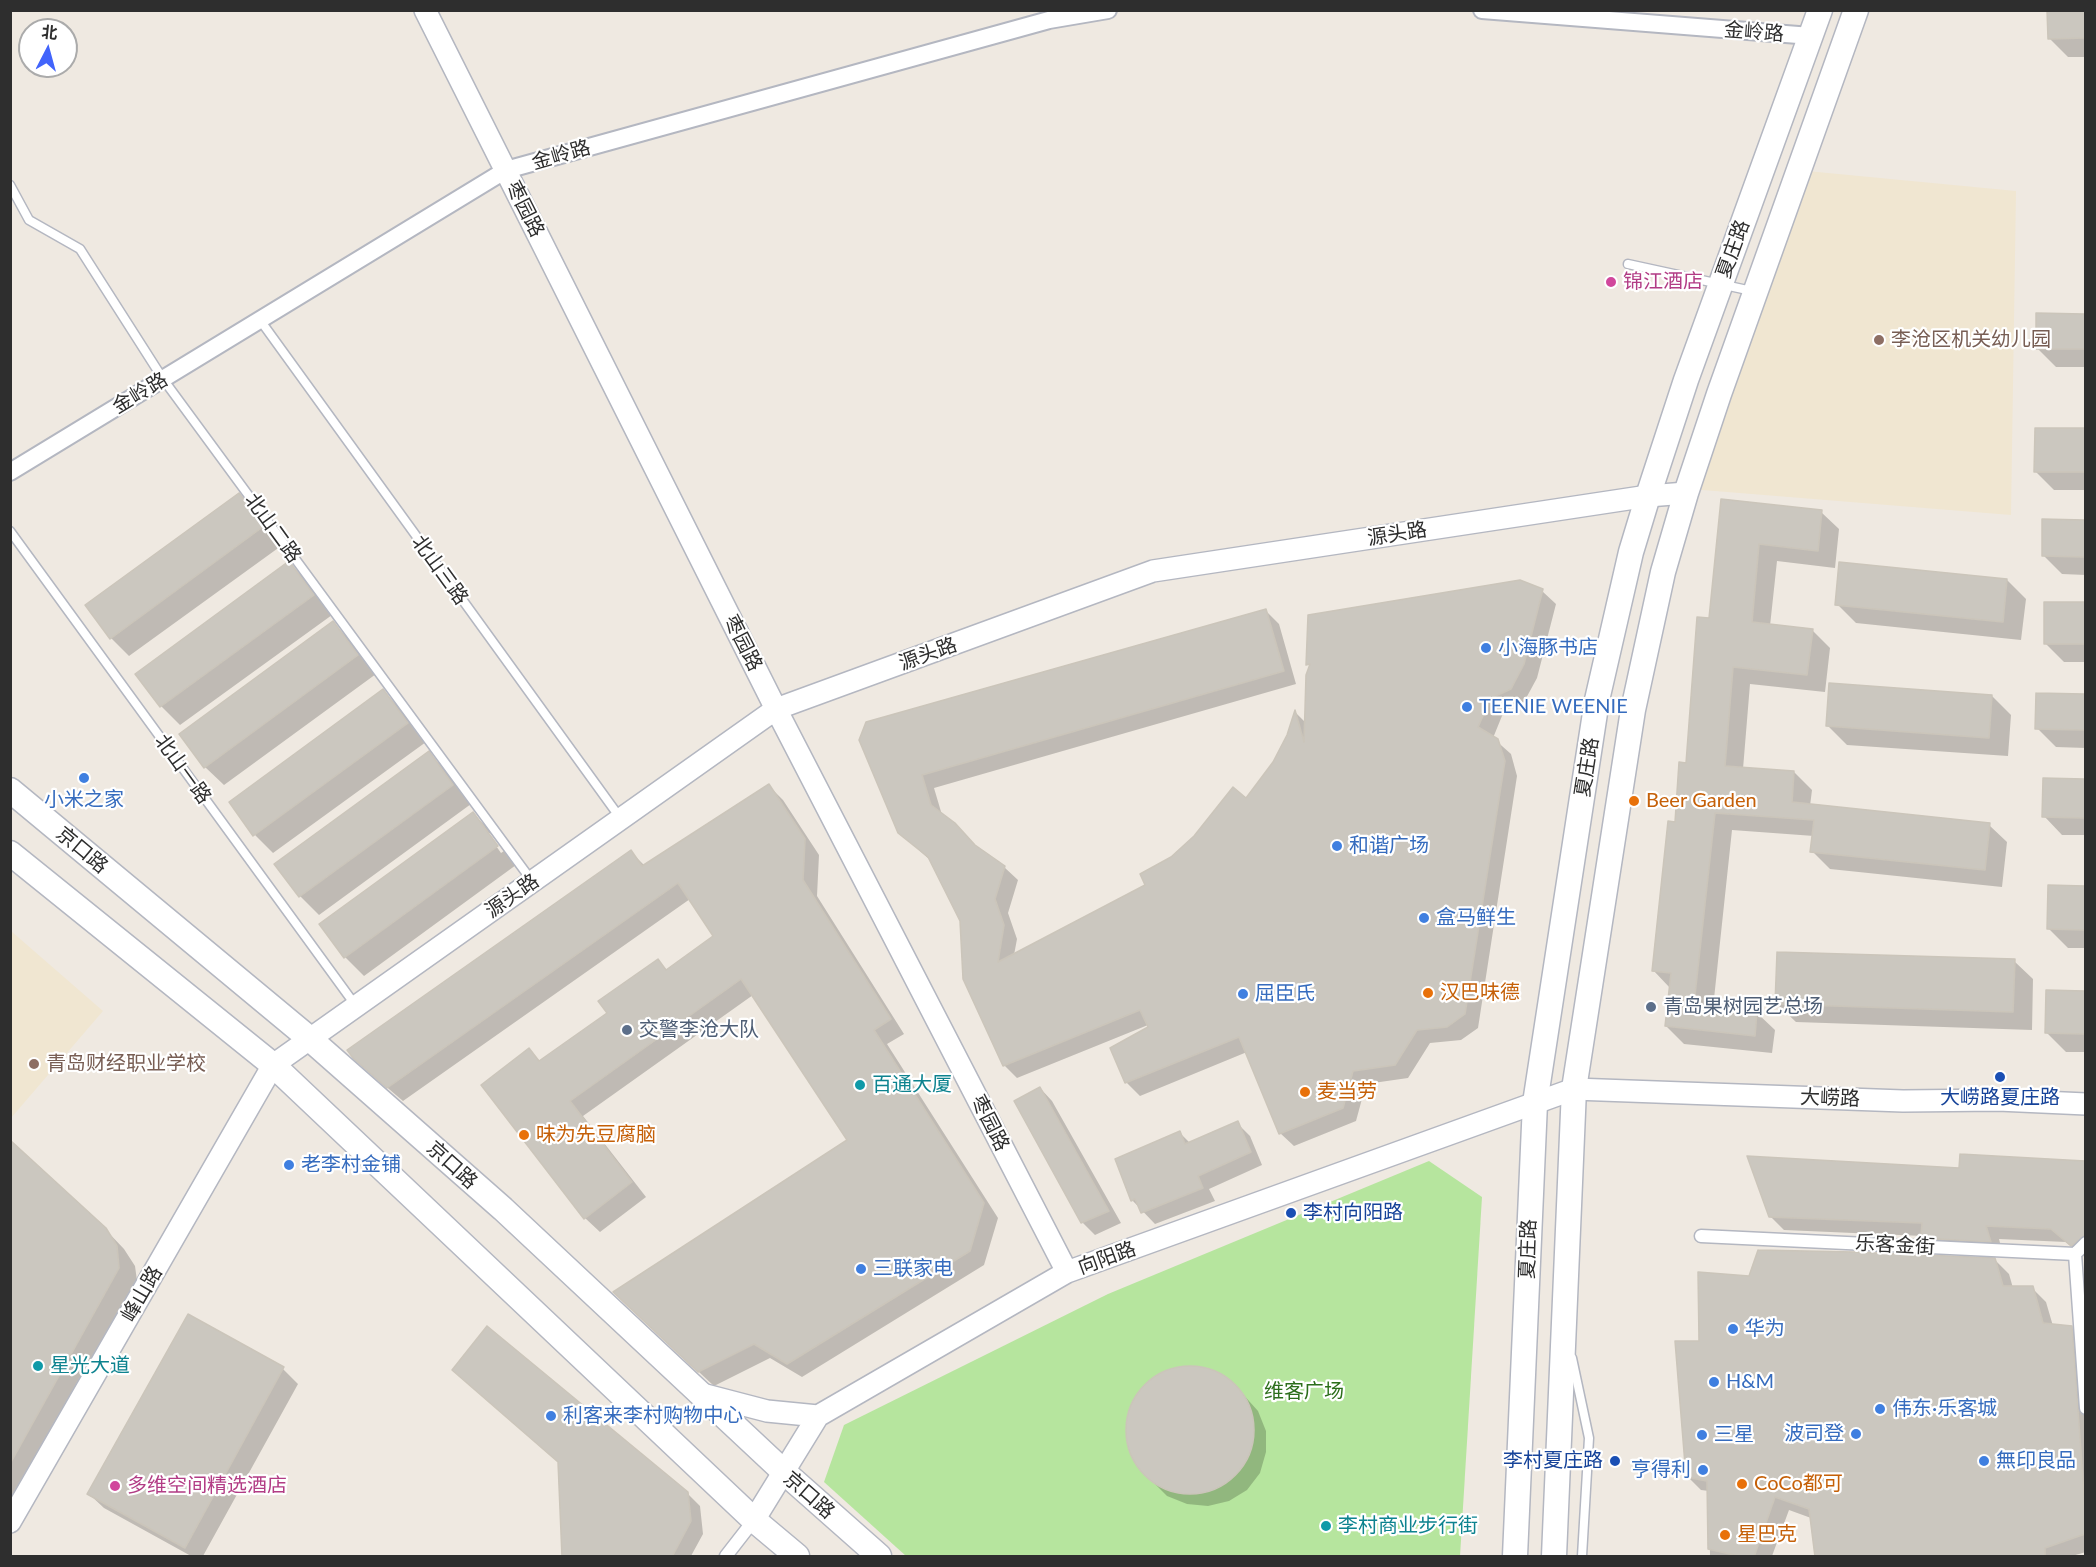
<!DOCTYPE html>
<meta charset="utf-8">
<style>
body{margin:0}
#map{position:relative;width:2096px;height:1567px;overflow:hidden;background:#efe9e1;font-family:Lato,"Noto Sans SC",sans-serif}
canvas{display:block}
.frame{position:absolute;inset:0;border:12px solid #2e2e2e;pointer-events:none}
.north{position:absolute;left:18px;top:18px;width:60px;height:60px;box-sizing:border-box;background:#fff;border:2px solid #ababab;border-radius:50%;rotate:6deg;font-size:16px;font-weight:700;line-height:24px;text-align:center;color:#2e2e2e}
.north::after{content:'';display:block;margin:auto;width:21px;height:27px;background:#4264fb;clip-path:polygon(50% 0,100% 100%,50% 72%,0 100%)}
</style>
<div id="map">
<canvas width="2096" height="1567"></canvas>
<div class="frame"></div>
<div class="north">北</div>
</div>
<script>
const ctx = document.querySelector('canvas').getContext('2d');
ctx.lineJoin = 'round';
function fillPath(path, color) {
  ctx.fillStyle = color;
  ctx.fill(path, 'evenodd');
}
function poly(rows) {
  const path = new Path2D();
  for (const r of rows) {
    if (r.length === 3) {
      path.moveTo(r[0] + r[2], r[1]);
      path.arc(r[0], r[1], r[2], 0, 2 * Math.PI);
      continue;
    }
    path.moveTo(r[0], r[1]);
    for (let i = 2; i < r.length; i += 2) path.lineTo(r[i], r[i + 1]);
  }
  return path;
}
function trace(path, color, width, dash) {
  ctx.strokeStyle = color;
  ctx.lineWidth = width;
  ctx.lineCap = dash ? 'butt' : 'round';
  ctx.setLineDash(dash || []);
  ctx.stroke(path);
}
function label(font, color, halo, rows, align = 'center') {
  ctx.font = font + ' Lato,"Noto Sans SC",sans-serif';
  ctx.lineWidth = 4.5;
  ctx.setLineDash([]);
  ctx.textBaseline = 'middle';
  ctx.strokeStyle = halo;
  ctx.fillStyle = color;
  for (const [text, x, y, turn = 0] of rows) {
    ctx.save();
    ctx.translate(x, y);
    ctx.rotate((+turn || 0) * Math.PI / 180);
    ctx.textAlign = isNaN(turn) ? turn : align;
    if (halo) ctx.strokeText(text, 0, 0);
    ctx.fillText(text, 0, 0);
    ctx.restore();
  }
}
const education = poly([
 [1807,171,2016,191,2011,515,1690,489],
 [11,931,103,1011,11,1118]
]);
const green = poly([
 [1429,1161,1482,1197,1460,1556,906,1556,824,1482,844,1425,1108,1294]
]);
const shadow = poly([
 [2048,10,2086,10,2086,57,2068,57,2049,38],
 [2038,315,2086,315,2086,367,2056,367,2037,348],
 [2036,429,2086,430,2086,490,2054,490,2035,471],
 [238,495,257,513,281,546,129,656,111,638],
 [1723,501,1821,512,1839,529,1835,568,1777,561,1770,626,1812,630,1830,648,1825,692,1750,684,1743,769,1794,772,1812,790,1810,806,1989,825,2007,842,2002,887,1830,869,1812,851,1814,836,1732,830,1713,1008,1757,1013,1775,1030,1772,1053,1684,1044,1666,1026,1670,988,1653,970,1711,619],
 [2044,521,2086,521,2086,575,2062,574,2043,555],
 [289,563,308,582,332,615,180,725,161,706,137,674],
 [2007,580,2026,599,2021,640,1856,623,1837,604],
 [1542,591,1556,604,1537,678,1524,702,1504,711,1493,738,1511,754,1517,776,1478,1028,1461,1040,1430,1043,1408,1078,1366,1084,1356,1121,1294,1146,1280,1133,1247,1052,1140,1096,1126,1082,1150,1028,1148,1025,1017,1078,1004,1065,962,921,931,861,899,832,861,740,1266,611,1279,624,1296,684,934,788,942,815,978,849,1004,867,1018,880,1008,913,1017,939,1014,955,1147,886,1172,858,1246,800,1274,762,1288,736,1296,713,1306,723,1310,666,1308,664],
 [2045,603,2086,603,2086,662,2064,662,2045,643],
 [333,623,352,642,376,674,224,785,205,767],
 [383,691,402,710,426,742,273,853,255,835],
 [2037,695,2086,696,2086,748,2056,747,2037,728],
 [1992,696,2011,715,2008,756,1847,745,1828,726],
 [429,753,447,772,471,804,319,915,300,896,276,864],
 [2044,780,2086,781,2086,835,2062,835,2044,816],
 [769,786,783,800,819,855,817,896,904,1034,887,1044,998,1218,984,1265,802,1377,770,1358,714,1386,629,1307,849,1141,753,995,583,1116,646,1197,600,1232,585,1218,529,1050,540,1062,609,1013,657,961,668,971,715,937,690,899,403,1101,369,1072,631,852,645,866],
 [473,814,492,832,516,865,364,976,345,957],
 [487,833,490,833,504,851,501,853],
 [2050,887,2086,888,2086,948,2068,948,2049,929],
 [2014,961,2033,979,2032,1030,1796,1022,1777,1004],
 [2048,992,2086,992,2086,1052,2066,1052,2047,1033],
 [1040,1088,1052,1101,1121,1223,1095,1235,1082,1222],
 [1237,1123,1250,1136,1262,1165,1209,1189,1215,1201,1155,1224,1132,1200,1180,1133,1190,1143],
 [10,1155,105,1229,124,1249,135,1266,138,1288,10,1514],
 [1961,1156,2086,1163,2086,1258,2066,1242,1999,1239,2003,1255,1937,1252,1923,1236,1784,1230,1770,1216,1961,1169],
 [1995,1260,2009,1274,2013,1288,2032,1288,2046,1302,2053,1326,2071,1328,2085,1342,2086,1552,2072,1556,1817,1556,1811,1518,1789,1510,1772,1556,1710,1556,1709,1491,1701,1490,1687,1476,1701,1342,1751,1277],
 [1193,1366,1213,1371,1231,1381,1258,1411,1266,1431,1266,1452,1260,1473,1247,1490,1229,1501,1208,1506,1187,1504,1167,1496,1138,1467,1129,1449,1126,1429,1130,1409,1140,1391,1154,1377,1173,1369],
 [283,1369,298,1384,203,1556,191,1556,104,1508,89,1494],
 [454,1370,687,1493,700,1506,703,1534,691,1556,564,1556,560,1463]
]);
const building = poly([
 [2047,10,2085,10,2085,38,2048,39,2047,10],
 [2036,313,2085,314,2085,349,2036,349,2036,313],
 [2035,428,2085,428,2085,472,2034,472,2035,428],
 [239,493,264,526,110,639,85,605,239,493],
 [1721,499,1822,510,1818,551,1759,544,1752,622,1813,629,1807,675,1733,667,1725,766,1794,771,1792,802,1990,823,1985,870,1810,852,1814,820,1715,813,1694,1004,1757,1011,1755,1036,1665,1026,1671,973,1652,971,1668,821,1675,822,1679,762,1686,763,1697,617,1709,618,1721,499],
 [2042,519,2085,520,2085,557,2042,556,2042,519],
 [289,561,314,595,160,707,135,674,289,561],
 [1839,562,2007,579,2003,622,1835,605,1839,562],
 [1520,580,1543,589,1524,664,1511,689,1491,698,1478,727,1498,739,1505,761,1465,1014,1447,1027,1417,1030,1395,1065,1353,1071,1343,1108,1279,1134,1239,1037,1125,1083,1110,1048,1148,1027,1140,1010,1003,1066,963,979,960,921,928,857,898,833,859,740,866,722,1266,609,1284,671,922,775,931,805,955,823,975,845,1005,866,995,899,1004,925,998,962,1145,885,1140,874,1171,857,1194,836,1233,787,1246,798,1273,762,1287,735,1295,710,1304,742,1306,675,1310,664,1306,665,1308,615,1520,580],
 [2044,602,2085,602,2085,644,2044,644,2044,602],
 [333,621,358,655,204,768,179,734,333,621],
 [1829,683,1992,695,1989,738,1826,726,1829,683],
 [383,689,408,723,253,836,229,802,383,689],
 [2036,693,2085,694,2085,730,2035,729,2036,693],
 [429,751,453,785,299,897,274,864,429,751],
 [2043,778,2085,779,2085,818,2042,817,2043,778],
 [769,784,805,839,803,880,891,1019,874,1030,984,1203,970,1251,787,1364,754,1344,698,1372,613,1292,847,1140,741,979,570,1101,632,1182,584,1219,481,1085,529,1048,539,1061,607,1013,598,1001,658,959,666,970,713,936,678,883,387,1088,353,1058,347,1050,631,850,642,866,769,784],
 [473,812,498,846,344,958,319,924,473,812],
 [2048,885,2085,886,2085,930,2047,929,2048,885],
 [1777,952,2015,959,2013,1012,1775,1004,1777,952],
 [2046,990,2085,991,2085,1034,2045,1033,2046,990],
 [1040,1087,1109,1211,1081,1223,1014,1101,1040,1087],
 [1238,1121,1251,1152,1198,1176,1203,1188,1141,1213,1135,1199,1131,1201,1115,1159,1180,1131,1185,1144,1238,1121],
 [10,1140,106,1228,117,1246,119,1268,10,1464,10,1140],
 [1960,1154,2085,1161,2085,1235,2071,1246,2051,1229,1986,1226,1991,1242,1921,1238,1922,1223,1769,1217,1747,1156,1959,1168,1960,1154],
 [1758,1250,1854,1252,1995,1258,2003,1286,2033,1286,2043,1323,2072,1326,2085,1509,2085,1534,2045,1548,2045,1557,1815,1557,1809,1509,1775,1497,1754,1557,1743,1557,1708,1549,1707,1481,1686,1477,1675,1341,1699,1341,1698,1272,1749,1276,1758,1250],
 [188,1314,284,1367,185,1548,87,1494,188,1314],
 [487,1326,688,1492,691,1521,672,1557,562,1557,558,1462,452,1370,487,1326],
 [1190,1430,64]
]);
const service = poly([
 [10,185,29,220,80,249,163,379,532,881],
 [1628,264,1752,291],
 [260,320,621,819],
 [10,531,356,1006],
 [1572,1358,1589,1438,1582,1556]
]);
const pedestrian = poly([
 [1701,1236,2075,1254,2086,1243],
 [2075,1254,2086,1408],
 [726,1556,754,1520]
]);
const minor = poly([
 [1482,10,1811,36],
 [10,472,506,170,1049,20,1108,10]
]);
const tertiary = poly([
 [425,10,776,709,1067,1272],
 [698,1393,767,1411,818,1416],
 [754,1520,818,1416,1067,1272,1574,1089,1903,1101,1998,1100,2086,1104],
 [10,1522,273,1065,776,709,1153,571,1648,496,1686,493]
]);
const secondary = poly([
 [10,790,310,1039,503,1209,784,1472,879,1556],
 [10,853,273,1065,754,1520,797,1556],
 [1515,1556,1535,1103,1597,700,1631,552,1648,496,1686,380,1820,10],
 [1554,1556,1574,1089,1633,710,1663,572,1686,493,1719,394,1856,10]
]);
const markers = [
 [1611,282,6,"#d1479c"],
 [1879,340,6,"#8d6e63"],
 [1486,648,6,"#3f7fe0"],
 [1467,707,6,"#3f7fe0"],
 [84,778,6,"#3f7fe0"],
 [1634,801,6,"#e8710a"],
 [1337,846,6,"#3f7fe0"],
 [1424,918,6,"#3f7fe0"],
 [1428,993,6,"#e8710a"],
 [1243,994,6,"#3f7fe0"],
 [1651,1007,6,"#5c6f8a"],
 [627,1030,6,"#5c6f8a"],
 [34,1064,6,"#8d6e63"],
 [2000,1077,6,"#1a4fb4"],
 [860,1085,6,"#0f9aa8"],
 [1305,1092,6,"#e8710a"],
 [524,1135,6,"#e8710a"],
 [289,1165,6,"#3f7fe0"],
 [1291,1213,6,"#1a4fb4"],
 [861,1269,6,"#3f7fe0"],
 [1733,1329,6,"#3f7fe0"],
 [38,1366,6,"#0f9aa8"],
 [1714,1382,6,"#3f7fe0"],
 [1880,1409,6,"#3f7fe0"],
 [551,1416,6,"#3f7fe0"],
 [1856,1434,6,"#3f7fe0"],
 [1702,1435,6,"#3f7fe0"],
 [1615,1461,6,"#1a4fb4"],
 [1984,1461,6,"#3f7fe0"],
 [1703,1470,6,"#3f7fe0"],
 [1742,1484,6,"#e8710a"],
 [115,1486,6,"#d1479c"],
 [1326,1526,6,"#0f9aa8"],
 [1725,1535,6,"#e8710a"]
];
const streetNames = [
 ["金岭路",1754,32,4],
 ["金岭路",561,155,-16],
 ["枣园路",525,209,63],
 ["夏庄路",1733,249,-70],
 ["金岭路",140,393,-31],
 ["北山二路",273,528,54],
 ["源头路",1397,534,-9],
 ["北山三路",440,570,54],
 ["枣园路",743,643,63],
 ["源头路",928,654,-20],
 ["夏庄路",1587,767,-81],
 ["北山一路",183,769,54],
 ["京口路",82,850,40],
 ["源头路",512,896,-35],
 ["大崂路",1830,1098,2],
 ["枣园路",990,1123,63],
 ["京口路",452,1165,42],
 ["乐客金街",1895,1245,3],
 ["夏庄路",1528,1249,-88],
 ["向阳路",1107,1258,-20],
 ["峰山路",142,1294,-60],
 ["京口路",809,1495,41]
];
const hotelNames = [
 ["锦江酒店",1623,282],
 ["多维空间精选酒店",127,1486]
];
const educationNames = [
 ["李沧区机关幼儿园",1891,340],
 ["青岛财经职业学校",46,1064]
];
const shopNames = [
 ["小海豚书店",1498,648],
 ["TEENIE WEENIE",1479,707],
 ["小米之家",84,800,"center"],
 ["和谐广场",1349,846],
 ["盒马鲜生",1436,918],
 ["屈臣氏",1255,994],
 ["老李村金铺",301,1165],
 ["三联家电",873,1269],
 ["华为",1745,1329],
 ["H&M",1726,1382],
 ["伟东·乐客城",1892,1409],
 ["利客来李村购物中心",563,1416],
 ["波司登",1844,1434,"right"],
 ["三星",1714,1435],
 ["無印良品",1996,1461],
 ["亨得利",1691,1470,"right"]
];
const foodNames = [
 ["Beer Garden",1646,801],
 ["汉巴味德",1440,993],
 ["麦当劳",1317,1092],
 ["味为先豆腐脑",536,1135],
 ["CoCo都可",1754,1484],
 ["星巴克",1737,1535]
];
const serviceNames = [
 ["青岛果树园艺总场",1663,1007],
 ["交警李沧大队",639,1030]
];
const cultureNames = [
 ["百通大厦",872,1085],
 ["星光大道",50,1366],
 ["李村商业步行街",1338,1526]
];
const transitNames = [
 ["大崂路夏庄路",2000,1098],
 ["李村向阳路",1303,1213,"left"],
 ["李村夏庄路",1603,1461,"right"]
];
const parkNames = [
 ["维客广场",1304,1392]
];
fillPath(education, '#f0e6d1');
fillPath(green, '#b6e59e');
fillPath(shadow, '#0003');
fillPath(building, '#cbc7bf');
trace(building, '#cbc5ba', 1.5);
trace(service, '#b4b7c1', 11);
trace(pedestrian, '#b4b7c1', 15);
trace(minor, '#b4b7c1', 20);
trace(tertiary, '#b4b7c1', 24);
trace(secondary, '#b4b7c1', 27);
trace(service, '#fff', 8);
trace(pedestrian, '#fff', 12);
trace(minor, '#fff', 16);
trace(tertiary, '#fff', 21);
trace(secondary, '#fff', 24);
for (const [x, y, r, color] of markers) {
  const dot = new Path2D();
  dot.arc(x, y, r, 0, 2 * Math.PI);
  ctx.fillStyle = color;
  ctx.fill(dot);
  trace(dot, '#fff', 2);
}
label('20px', '#2e2e2e', '#fff', streetNames);
label('20px', '#b23c85', '#fff', hotelNames, 'left');
label('20px', '#785e54', '#fff', educationNames, 'left');
label('20px', '#366cbe', '#fff', shopNames, 'left');
label('20px', '#c56008', '#fff', foodNames, 'left');
label('20px', '#4e5e75', '#fff', serviceNames, 'left');
label('20px', '#0d838f', '#fff', cultureNames, 'left');
label('20px', '#164399', '#fff', transitNames);
label('20px', '#2c6e1b', '#fff', parkNames);
</script>
